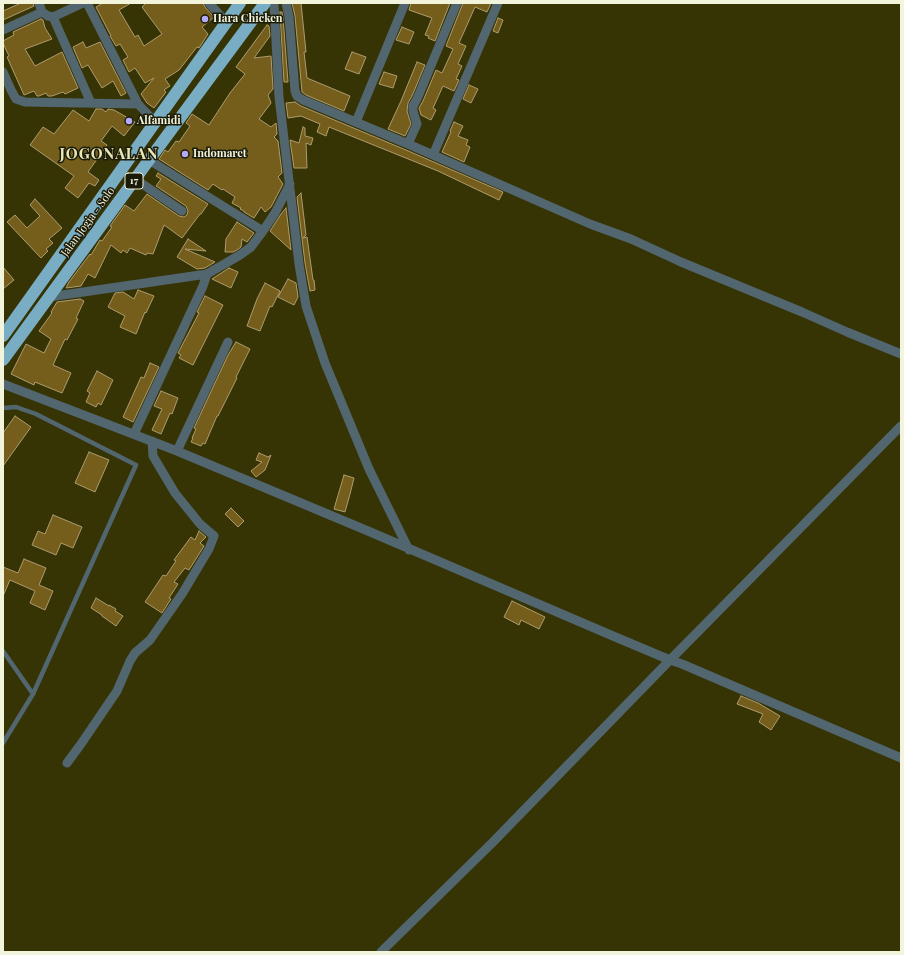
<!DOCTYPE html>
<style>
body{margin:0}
#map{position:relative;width:904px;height:955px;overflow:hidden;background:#363405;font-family:"Playfair Display",serif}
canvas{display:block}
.frame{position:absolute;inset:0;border:4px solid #f3f4dc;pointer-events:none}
</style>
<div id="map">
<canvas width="904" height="955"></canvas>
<div class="frame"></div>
</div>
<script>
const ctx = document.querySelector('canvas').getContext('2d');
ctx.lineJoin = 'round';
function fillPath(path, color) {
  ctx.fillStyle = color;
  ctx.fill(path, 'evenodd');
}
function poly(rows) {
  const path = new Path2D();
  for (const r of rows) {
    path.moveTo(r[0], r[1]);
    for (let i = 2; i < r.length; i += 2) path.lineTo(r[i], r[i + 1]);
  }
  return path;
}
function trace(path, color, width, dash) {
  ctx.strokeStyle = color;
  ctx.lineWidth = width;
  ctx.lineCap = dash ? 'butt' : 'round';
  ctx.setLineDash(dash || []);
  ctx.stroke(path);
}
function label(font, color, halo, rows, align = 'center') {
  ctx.font = font + ' "Playfair Display",serif';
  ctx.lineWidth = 3;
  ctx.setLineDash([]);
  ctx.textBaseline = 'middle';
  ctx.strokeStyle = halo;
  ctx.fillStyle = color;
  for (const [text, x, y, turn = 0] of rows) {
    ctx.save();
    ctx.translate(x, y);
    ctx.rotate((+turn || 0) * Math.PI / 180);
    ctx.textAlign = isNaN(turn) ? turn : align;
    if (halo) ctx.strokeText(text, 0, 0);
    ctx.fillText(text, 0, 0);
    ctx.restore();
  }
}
const building = poly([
 [21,3,33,3,34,6,3,20,3,11,21,3],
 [103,3,131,3,119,10,135,37,138,35,144,46,162,34,142,7,146,3,203,3,205,7,214,17,202,27,208,34,199,48,197,47,179,70,165,79,170,86,164,90,166,92,154,108,147,103,141,94,154,78,145,83,135,68,129,72,123,60,128,57,120,44,116,46,110,36,111,36,96,7,103,3],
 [292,3,301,3,306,52,304,52,307,78,350,96,344,111,306,95,302,92,295,16,292,3],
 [411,3,450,3,435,41,428,38,429,36,425,35,432,18,409,10,411,3],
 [463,3,491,3,487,12,475,7,459,43,466,46,458,64,462,66,456,79,459,80,454,91,443,86,433,108,436,110,431,120,421,115,419,108,423,101,436,70,442,73,453,49,446,46,463,3],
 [280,12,282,12,283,18,288,82,284,82,280,12],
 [498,18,503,20,498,33,493,31,498,18],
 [41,19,43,20,45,28,52,39,25,49,35,66,62,52,78,88,65,94,63,92,52,96,48,96,46,93,39,96,37,96,34,91,24,95,7,57,9,56,3,43,3,41,14,35,13,32,41,19],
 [267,25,269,26,270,36,254,58,271,56,273,89,268,95,271,103,259,119,271,127,276,123,277,134,274,137,278,141,282,173,278,177,283,184,271,207,265,212,261,207,254,218,244,212,244,211,240,209,241,208,232,203,235,197,223,189,222,190,213,184,208,190,159,159,165,150,168,152,176,141,179,142,190,126,186,123,192,114,209,125,230,93,245,74,236,67,267,25],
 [402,27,414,32,409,44,396,40,402,27],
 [83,42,86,48,100,42,126,93,121,96,113,81,102,88,88,65,82,68,73,47,83,42],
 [352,52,366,57,359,74,345,69,352,52],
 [417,62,425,65,412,96,408,103,407,111,411,124,405,136,388,129,401,101,417,62],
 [384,72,397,76,393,88,379,84,384,72],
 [469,85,478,89,471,103,463,99,469,85],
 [295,102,301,106,406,150,503,192,499,200,438,171,329,127,326,136,317,132,320,124,301,116,288,118,286,103,295,102],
 [96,109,102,109,106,112,108,109,114,110,135,122,124,136,112,126,101,141,107,145,88,172,99,180,95,186,89,183,78,198,65,188,74,176,30,145,43,127,54,134,73,110,89,121,96,109],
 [454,122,463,126,458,136,468,140,466,145,470,147,464,162,442,152,451,132,450,131,454,122],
 [303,127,305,128,305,136,313,138,311,145,306,143,307,168,294,168,290,140,299,143,303,127],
 [158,173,208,204,201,214,200,214,182,238,167,227,164,225,153,254,147,253,146,255,130,248,127,253,123,250,121,253,111,245,95,278,88,274,81,286,66,288,69,282,90,254,91,255,100,240,102,241,112,227,110,226,125,205,134,211,147,194,179,216,184,217,187,215,188,211,186,206,156,186,161,179,156,176,158,173],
 [301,193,306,235,303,238,307,237,313,280,314,280,315,290,310,291,305,263,297,197,301,193],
 [35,199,62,228,49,239,53,243,46,249,48,251,41,258,7,222,15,215,27,228,40,216,30,205,35,199],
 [286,208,291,250,270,231,281,214,286,208],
 [237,222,254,233,247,242,242,239,241,247,237,250,233,252,225,252,226,239,237,222],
 [188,239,206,251,185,249,215,262,205,268,197,269,177,257,188,239],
 [3,267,14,280,3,289,3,267],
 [229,268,238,272,231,288,212,279,229,268],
 [288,279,296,283,298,297,294,305,278,297,288,279],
 [265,283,280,291,272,307,270,306,260,331,247,326,257,299,265,283],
 [138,290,154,296,146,313,145,312,136,334,120,327,125,316,108,307,115,293,123,292,134,299,138,290],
 [205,296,223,305,193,365,179,358,181,355,178,353,199,313,197,312,205,296],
 [80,299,84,301,76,318,78,319,67,340,65,339,53,365,71,373,62,393,35,382,34,385,11,374,26,344,44,353,51,339,39,331,52,313,51,312,57,302,80,299],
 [236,342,250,349,236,377,237,378,218,416,217,416,205,444,203,443,201,446,191,442,193,438,192,438,196,429,194,428,228,355,236,342],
 [150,363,159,367,133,422,123,417,141,377,144,378,150,363],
 [97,371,113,380,101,405,98,403,96,407,86,402,90,393,87,391,97,371],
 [161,391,178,398,172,414,170,413,161,434,152,430,162,409,154,406,161,391],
 [15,416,31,427,3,466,3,433,15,416],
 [89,452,109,460,95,492,75,483,89,452],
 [259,453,268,457,271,455,265,470,256,477,251,471,262,462,256,460,259,453],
 [344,475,354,478,350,494,345,512,334,509,344,475],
 [231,508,244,521,238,527,225,514,231,508],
 [53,515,82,527,73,548,61,543,56,555,32,545,38,531,45,534,53,515],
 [199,531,206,537,200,543,204,546,189,570,185,568,174,582,178,584,169,598,171,599,162,613,145,602,163,575,166,576,176,561,174,560,191,537,195,540,199,531],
 [24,559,46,568,39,585,53,591,45,610,30,603,35,591,10,580,3,596,3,567,18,573,24,559],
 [96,598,109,606,109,605,116,609,115,611,123,616,116,626,102,616,102,615,91,608,96,598],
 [512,601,545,617,539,629,521,620,519,625,504,617,512,601],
 [741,696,758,703,780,716,771,730,759,722,763,714,737,704,741,696]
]);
const lane = poly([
 [3,408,16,407,36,414,136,465,33,694,3,743],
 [3,651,33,694]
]);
const street = poly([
 [39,3,42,12,48,16,53,17,83,3],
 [87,3,138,104,155,122],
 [209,3,226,22],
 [274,3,279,97,299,264,306,306,325,363,369,469,409,550],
 [286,3,289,17,295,91,297,96,303,100,408,144,590,224,631,239,681,262,802,312,847,332,901,354],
 [53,17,91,103],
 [3,30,42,12],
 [3,72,11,90,16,99,25,102,138,104],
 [356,122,405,3],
 [408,144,417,124,413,111,413,106,417,99,457,3],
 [433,155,498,3],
 [149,160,263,231],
 [135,179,182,211],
 [49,297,207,274,240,255,251,247,263,231,275,213,290,184],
 [3,384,177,451,368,531,613,636,670,660,682,664,901,758],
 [134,434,203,286,207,274],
 [177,451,228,342],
 [67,763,81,744,117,691,130,661,135,653,150,640,182,594,209,549,214,536,200,524,175,493,153,456,152,441],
 [381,952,492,843,670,660,901,426]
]);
const highway = poly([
 [3,336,240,3],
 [3,360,149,160,265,3]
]);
const markers = [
 [205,19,4,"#b4acf9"],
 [129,121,4,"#b4acf9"],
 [185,154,4,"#b4acf9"]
];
const shields = [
 [134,181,18]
];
const shieldNames = [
 ["17",134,181]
];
const poiNames = [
 ["Hara Chicken",213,19],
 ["Alfamidi",137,121],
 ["Indomaret",193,154]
];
const streetNames = [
 ["Jalan Jogja - Solo",88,222,-54]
];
const districtNames = [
 ["JOGONALAN",109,154]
];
fillPath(building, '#755d1b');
trace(building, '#ae9c6f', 1);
trace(lane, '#526670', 4.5);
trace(street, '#526670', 9);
trace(highway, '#79adc4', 12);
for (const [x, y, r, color] of markers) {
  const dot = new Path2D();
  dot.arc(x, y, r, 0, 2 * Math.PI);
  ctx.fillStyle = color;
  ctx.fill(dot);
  trace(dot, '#1b1b09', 1.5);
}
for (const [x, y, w] of shields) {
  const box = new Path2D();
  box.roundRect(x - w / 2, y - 8, w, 16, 3);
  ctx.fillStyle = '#1b1b09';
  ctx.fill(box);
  trace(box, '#f3f4dc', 1);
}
label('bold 10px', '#f3f4dc', null, shieldNames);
label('bold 11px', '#f3f4dc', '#1b1b09', poiNames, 'left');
label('11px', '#f3f4dc', '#1b1b09', streetNames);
ctx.letterSpacing = '1px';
label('bold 15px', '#e8e8b7', '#1b1b09', districtNames);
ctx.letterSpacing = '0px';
</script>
